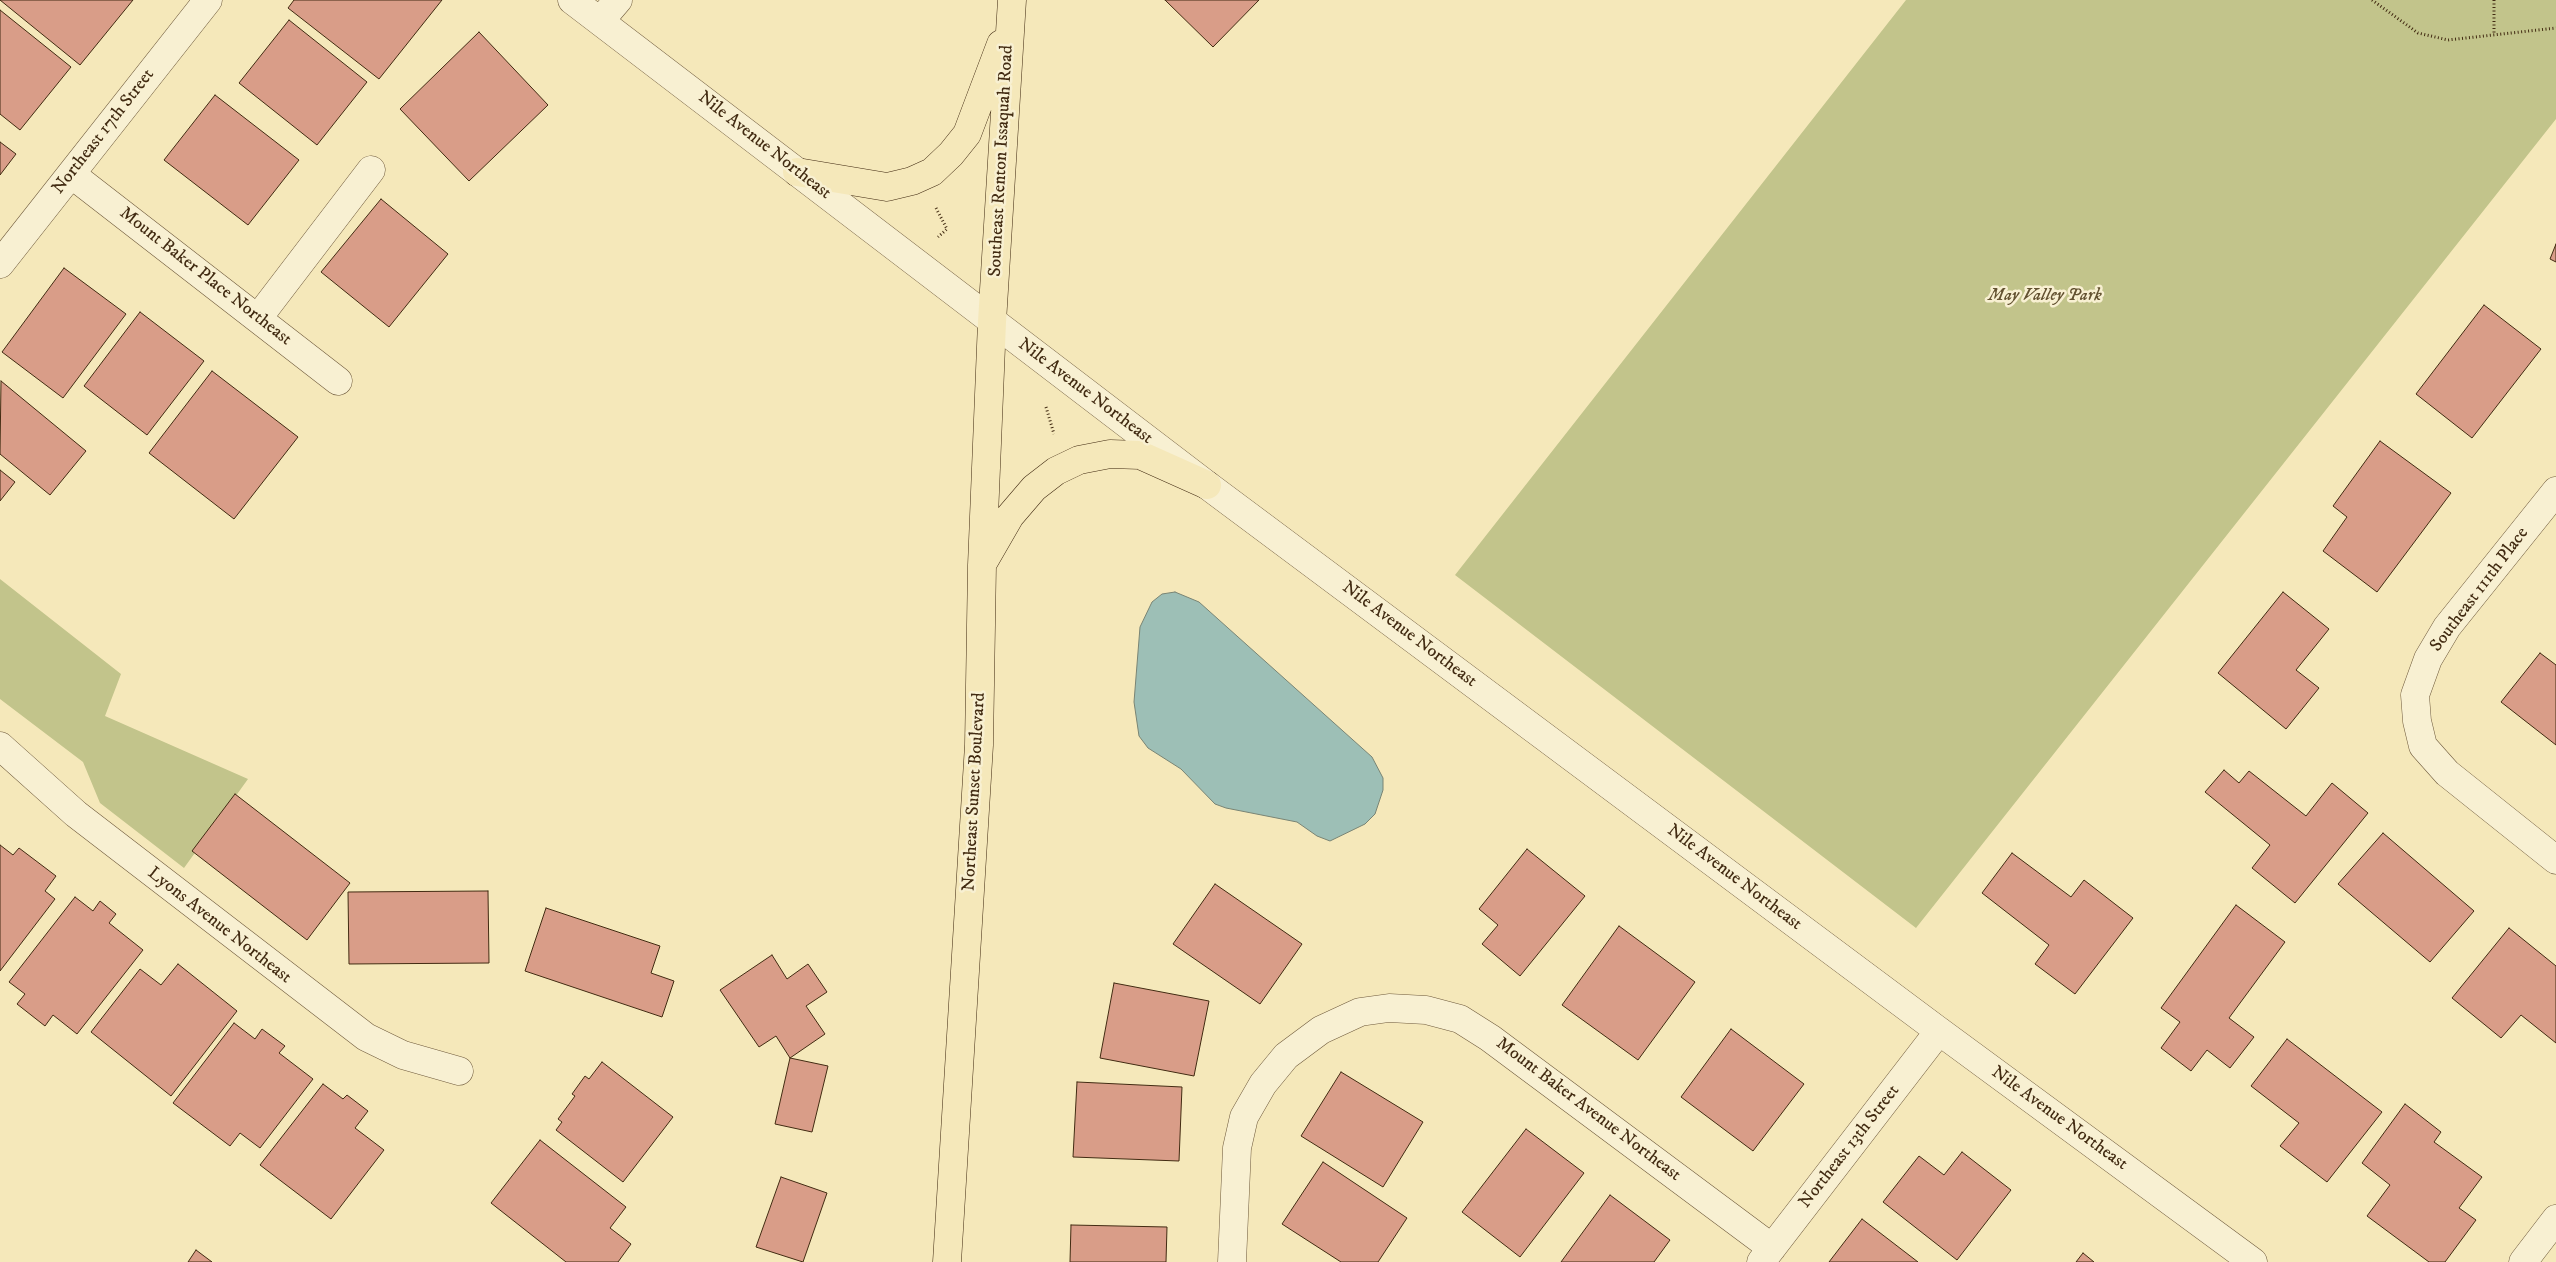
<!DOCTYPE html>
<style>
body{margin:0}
canvas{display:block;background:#f5e8ba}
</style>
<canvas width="2556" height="1262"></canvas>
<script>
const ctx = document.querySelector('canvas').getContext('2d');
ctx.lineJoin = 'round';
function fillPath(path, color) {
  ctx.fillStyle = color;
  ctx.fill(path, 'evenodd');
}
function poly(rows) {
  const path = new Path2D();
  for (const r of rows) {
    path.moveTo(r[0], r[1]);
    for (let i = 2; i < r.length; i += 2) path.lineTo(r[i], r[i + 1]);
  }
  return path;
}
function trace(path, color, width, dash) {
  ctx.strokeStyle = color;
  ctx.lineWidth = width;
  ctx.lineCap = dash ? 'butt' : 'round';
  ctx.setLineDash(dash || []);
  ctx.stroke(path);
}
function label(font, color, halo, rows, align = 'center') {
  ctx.font = font + ' "IM FELL DW Pica",serif';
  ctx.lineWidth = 5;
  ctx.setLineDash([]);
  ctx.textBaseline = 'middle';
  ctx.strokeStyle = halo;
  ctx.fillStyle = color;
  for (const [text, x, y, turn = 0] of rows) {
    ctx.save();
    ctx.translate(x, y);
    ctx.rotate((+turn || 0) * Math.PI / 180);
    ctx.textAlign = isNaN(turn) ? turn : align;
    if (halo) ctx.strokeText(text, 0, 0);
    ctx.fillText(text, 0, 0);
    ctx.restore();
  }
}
const green = poly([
 [1906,0,2556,0,2556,119,1916,928,1455,575],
 [0,579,121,674,105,716,248,779,184,868,100,803,83,762,0,699]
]);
const water = poly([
 [1175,592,1199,602,1372,757,1383,778,1383,790,1375,814,1365,824,1330,841,1317,836,1297,822,1226,808,1215,804,1181,769,1148,748,1139,736,1134,702,1140,627,1152,602,1162,594,1175,592]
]);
const building = poly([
 [0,0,133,0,80,65,0,0],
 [294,0,442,0,379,79,288,8,294,0],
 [1165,0,1259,0,1213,47,1165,0],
 [0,10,71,67,20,130,0,114,0,10],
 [289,20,367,82,317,145,239,83,289,20],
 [479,32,548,105,469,181,400,109,479,32],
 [215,95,299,160,248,225,164,160,215,95],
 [0,142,16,154,0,175,0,142],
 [381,199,448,254,389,327,321,272,381,199],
 [2556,244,2556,262,2550,259,2556,244],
 [64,268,126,314,63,398,2,352,64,268],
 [2484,305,2541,349,2472,438,2416,394,2484,305],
 [140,312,204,361,147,435,84,386,140,312],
 [212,371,298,437,234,519,149,453,212,371],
 [1,381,86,451,50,495,0,454,1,381],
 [2380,441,2451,493,2377,592,2323,551,2347,517,2333,506,2380,441],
 [0,470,15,482,0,501,0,470],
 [2283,592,2329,629,2296,670,2319,688,2286,729,2218,673,2283,592],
 [2540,653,2556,665,2556,745,2501,702,2540,653],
 [2224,770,2239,783,2249,771,2306,816,2332,783,2368,813,2295,903,2252,868,2270,845,2205,792,2224,770],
 [235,794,350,883,307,940,192,851,235,794],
 [2383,833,2474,911,2430,962,2338,884,2383,833],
 [0,845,13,855,19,848,56,876,45,891,55,899,0,971,0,845],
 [1527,849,1585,896,1520,976,1482,944,1498,925,1479,909,1527,849],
 [2012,853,2071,897,2084,880,2133,918,2075,994,2035,964,2049,945,1982,893,2012,853],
 [1215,884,1302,944,1260,1004,1173,944,1215,884],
 [488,891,489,963,349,964,348,892,488,891],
 [75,897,93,911,100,901,116,914,109,923,143,950,77,1034,53,1015,45,1026,17,1004,25,994,9,982,75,897],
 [2236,905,2285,942,2229,1018,2254,1037,2230,1068,2207,1050,2191,1071,2161,1048,2180,1022,2161,1008,2236,905],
 [546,908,660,946,651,973,674,981,662,1017,525,971,546,908],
 [1619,926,1695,982,1638,1060,1562,1005,1619,926],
 [2509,928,2556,966,2556,1043,2521,1015,2501,1038,2452,998,2509,928],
 [772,955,787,979,808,964,827,992,806,1006,825,1034,790,1058,776,1036,759,1047,720,990,772,955],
 [178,964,237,1011,171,1096,91,1032,140,969,161,985,178,964],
 [1114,983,1209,1001,1194,1076,1100,1058,1114,983],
 [234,1023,255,1039,262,1029,285,1046,279,1053,313,1079,260,1148,240,1133,230,1146,173,1103,234,1023],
 [1731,1029,1804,1084,1753,1151,1681,1097,1731,1029],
 [2287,1039,2382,1112,2327,1182,2280,1146,2299,1123,2251,1086,2287,1039],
 [790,1058,828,1066,812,1132,775,1124,790,1058],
 [602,1062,673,1117,623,1182,556,1130,562,1122,558,1119,575,1096,572,1094,585,1076,589,1079,602,1062],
 [1341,1072,1423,1122,1383,1187,1301,1136,1341,1072],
 [1077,1082,1182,1087,1179,1161,1073,1157,1077,1082],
 [323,1084,343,1099,347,1095,368,1111,355,1128,384,1150,331,1219,260,1165,323,1084],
 [2405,1104,2441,1132,2434,1142,2482,1177,2459,1208,2476,1220,2445,1262,2429,1262,2367,1216,2390,1185,2362,1163,2405,1104],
 [1526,1129,1584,1173,1520,1257,1462,1212,1526,1129],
 [540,1140,626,1207,610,1228,631,1244,618,1262,566,1262,491,1203,540,1140],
 [1962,1152,2011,1190,1957,1260,1883,1202,1919,1156,1944,1175,1962,1152],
 [1323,1162,1407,1218,1378,1262,1341,1262,1282,1224,1323,1162],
 [781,1177,827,1193,803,1262,756,1247,781,1177],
 [1610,1195,1670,1240,1654,1262,1561,1262,1610,1195],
 [1862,1219,1918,1262,1829,1262,1862,1219],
 [1071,1225,1167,1227,1166,1262,1070,1262,1071,1225],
 [196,1250,212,1262,188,1262,196,1250],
 [2083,1253,2094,1262,2076,1262,2083,1253]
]);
const path = poly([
 [2372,0,2418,33,2448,40,2556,28],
 [2494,0,2494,35],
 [936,208,947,229,938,237],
 [1046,407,1054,434]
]);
const minor = poly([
 [572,0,1207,485,1939,1031,2253,1262],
 [600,21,618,0],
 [71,174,338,381],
 [0,264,208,0],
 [258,318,371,170],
 [2556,491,2447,627,2428,659,2415,695,2417,721,2423,746,2447,773,2556,860],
 [0,746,76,814,366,1037,403,1055,459,1071],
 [1232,1262,1237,1148,1244,1117,1263,1084,1286,1056,1321,1030,1360,1012,1389,1008,1426,1010,1460,1019,1490,1038,1772,1248],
 [1761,1262,1939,1031],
 [2523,1262,2556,1219]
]);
const major = poly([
 [797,172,887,187,912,181,932,172,951,154,967,134,1001,44],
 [984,561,1010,516,1034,488,1056,471,1079,460,1110,454,1140,455,1207,485],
 [947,1262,979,745,982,565,992,322,1012,0]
]);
const streetNames = [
 ["Northeast 17th Street",104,132,-52],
 ["Nile Avenue Northeast",764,146,38],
 ["Southeast Renton Issaquah Road",1002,161,-87],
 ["Mount Baker Place Northeast",205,277,38],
 ["Nile Avenue Northeast",1085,392,37],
 ["Southeast 111th Place",2480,590,-53],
 ["Nile Avenue Northeast",1409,635,37],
 ["Northeast Sunset Boulevard",975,792,-87],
 ["Nile Avenue Northeast",1734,878,37],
 ["Lyons Avenue Northeast",219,926,38],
 ["Mount Baker Avenue Northeast",1588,1110,37],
 ["Nile Avenue Northeast",2059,1119,36],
 ["Northeast 13th Street",1850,1147,-52]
];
const parkNames = [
 ["May Valley Park",2045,296]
];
fillPath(green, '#c2c48b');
fillPath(water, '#9dbfb6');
trace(water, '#798474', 1);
fillPath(building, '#d99d88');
trace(building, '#422b12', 1);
trace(minor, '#6f5a3c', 29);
trace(major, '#422b12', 29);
trace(path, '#422b12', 3, [1, 2.5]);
trace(minor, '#f8f0d2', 28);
trace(major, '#f5e8ba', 28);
label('18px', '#422b12', '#f8f0d2', streetNames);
label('italic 18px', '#625130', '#f8f0d2', parkNames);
</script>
